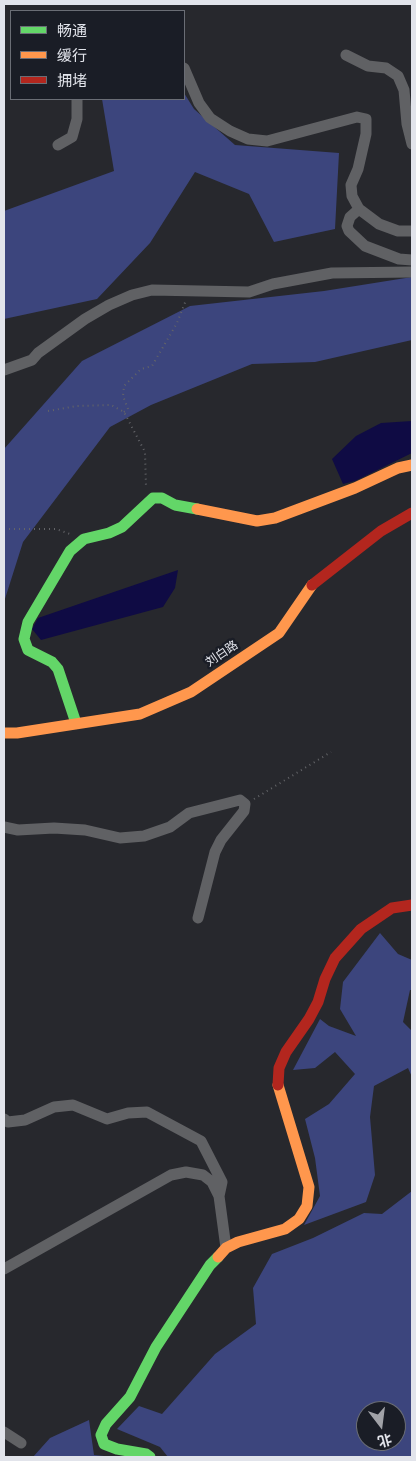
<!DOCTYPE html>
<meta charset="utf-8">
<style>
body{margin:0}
#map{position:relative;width:416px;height:1461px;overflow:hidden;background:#27282d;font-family:Bitter,"Noto Sans SC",serif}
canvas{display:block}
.frame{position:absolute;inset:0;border:5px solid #e2e4eb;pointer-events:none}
.legend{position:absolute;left:10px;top:10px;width:175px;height:90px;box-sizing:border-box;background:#1a1d26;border:1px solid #6a6d75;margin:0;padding:6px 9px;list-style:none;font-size:15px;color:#e2e4eb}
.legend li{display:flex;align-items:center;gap:10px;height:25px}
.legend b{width:25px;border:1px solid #6a6d75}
.north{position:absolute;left:356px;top:1401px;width:50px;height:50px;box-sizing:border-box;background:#1a1d26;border:1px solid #6a6d75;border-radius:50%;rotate:165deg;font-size:14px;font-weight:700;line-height:20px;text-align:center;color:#e2e4eb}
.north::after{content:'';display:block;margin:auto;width:18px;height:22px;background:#a1a2a8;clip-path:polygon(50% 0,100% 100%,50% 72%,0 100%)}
</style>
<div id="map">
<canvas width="416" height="1461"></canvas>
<div class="frame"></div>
<ul class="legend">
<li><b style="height:6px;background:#63d668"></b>畅通</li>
<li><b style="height:6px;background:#ff974d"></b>缓行</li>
<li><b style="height:6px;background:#b3261e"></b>拥堵</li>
</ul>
<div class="north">北</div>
</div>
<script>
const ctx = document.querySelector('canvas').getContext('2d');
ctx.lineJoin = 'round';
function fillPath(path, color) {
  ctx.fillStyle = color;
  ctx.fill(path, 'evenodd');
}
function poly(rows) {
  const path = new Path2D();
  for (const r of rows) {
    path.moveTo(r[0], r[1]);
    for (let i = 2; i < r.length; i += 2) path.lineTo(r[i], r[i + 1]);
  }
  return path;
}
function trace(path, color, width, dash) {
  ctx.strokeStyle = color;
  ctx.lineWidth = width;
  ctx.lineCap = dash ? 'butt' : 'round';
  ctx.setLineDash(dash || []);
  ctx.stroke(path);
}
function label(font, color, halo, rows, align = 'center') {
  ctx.font = font + ' Bitter,"Noto Sans SC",serif';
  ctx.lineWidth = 5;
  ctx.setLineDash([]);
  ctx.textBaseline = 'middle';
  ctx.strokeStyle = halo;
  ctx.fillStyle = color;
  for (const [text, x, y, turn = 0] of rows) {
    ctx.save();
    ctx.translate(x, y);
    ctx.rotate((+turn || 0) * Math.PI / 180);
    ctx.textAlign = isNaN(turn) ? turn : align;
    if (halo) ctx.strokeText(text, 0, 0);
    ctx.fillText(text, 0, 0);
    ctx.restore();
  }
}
const forest = poly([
 [184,93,194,109,235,145,339,153,335,229,274,242,249,194,195,172,150,243,97,299,4,319,4,211,114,171,102,99,184,99],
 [412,277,412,340,315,362,252,364,151,405,110,427,23,542,4,602,4,449,82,361,190,306,324,291],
 [380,933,398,954,412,960,412,990,410,990,403,1022,412,1031,412,1077,408,1068,374,1086,370,1117,375,1175,366,1202,304,1225,320,1196,315,1158,305,1119,329,1104,355,1074,335,1052,315,1068,293,1070,320,1019,329,1026,356,1036,340,1009,343,982],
 [412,1191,412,1457,168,1457,160,1447,117,1429,139,1406,162,1414,215,1354,256,1324,253,1288,272,1254,313,1238,364,1213,382,1214],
 [366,1411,396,1411,396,1441,366,1441],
 [89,1420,94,1455,114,1457,33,1457,50,1438]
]);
const water = poly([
 [412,421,412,453,355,481,343,484,332,459,356,436,381,423],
 [178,570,175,588,163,607,41,640,32,629,38,618]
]);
const path = poly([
 [48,411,77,406,111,405,124,412,145,452,146,487],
 [124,412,128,409,123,396,124,386,141,369,152,366,177,323,186,300],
 [4,529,56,529,70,534],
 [254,799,331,752]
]);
const street = poly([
 [346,55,368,66,386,68,398,76,404,90,407,124,412,144],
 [184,68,199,103,210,118,230,131,248,139,267,141,357,117,366,119,366,134,358,169,351,185,352,196,359,209,379,224,398,231,412,231],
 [58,145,72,137,77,119,77,99],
 [359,209,350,217,347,226,349,231,365,246,399,259,412,260],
 [4,370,32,360,38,353,85,319,109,305,132,295,152,290,249,292,273,284,332,273,412,272],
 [4,827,18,830,54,828,85,830,120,838,144,836,170,827,189,813,240,800,245,804,244,811,221,840,215,852,198,918],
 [4,1119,8,1122,25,1120,54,1107,73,1105,107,1119,128,1113,147,1112,201,1141,222,1182,219,1196],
 [4,1269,171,1175,186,1172,203,1175,212,1182,219,1196,226,1248],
 [4,1432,21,1443]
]);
const fast = poly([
 [76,723,58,669,52,662,28,650,24,639,28,622,70,551,84,539,109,533,122,527,153,498,162,498,175,505,197,509],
 [150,1457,146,1454,117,1449,104,1444,101,1435,106,1424,130,1397,156,1347,210,1265,218,1257]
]);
const slow = poly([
 [197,509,257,521,275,518,355,488,398,468,412,465],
 [4,733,17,733,140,714,191,692,279,633,312,585],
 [218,1257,226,1248,238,1242,285,1229,299,1219,307,1206,309,1187,278,1085]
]);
const jam = poly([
 [312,585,381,531,412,513],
 [278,1085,279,1068,286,1052,309,1019,318,1002,325,979,335,958,361,929,392,908,412,905]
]);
const streetNames = [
 ["刘白路",222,654,-34]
];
fillPath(forest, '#3c457d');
fillPath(water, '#0f0b44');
trace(path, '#636468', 2, [1, 4]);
trace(street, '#606164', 11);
trace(fast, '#63d668', 11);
trace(slow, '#ff974d', 11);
trace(jam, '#b3261e', 11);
label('12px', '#e2e4eb', '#1a1d26', streetNames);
</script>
